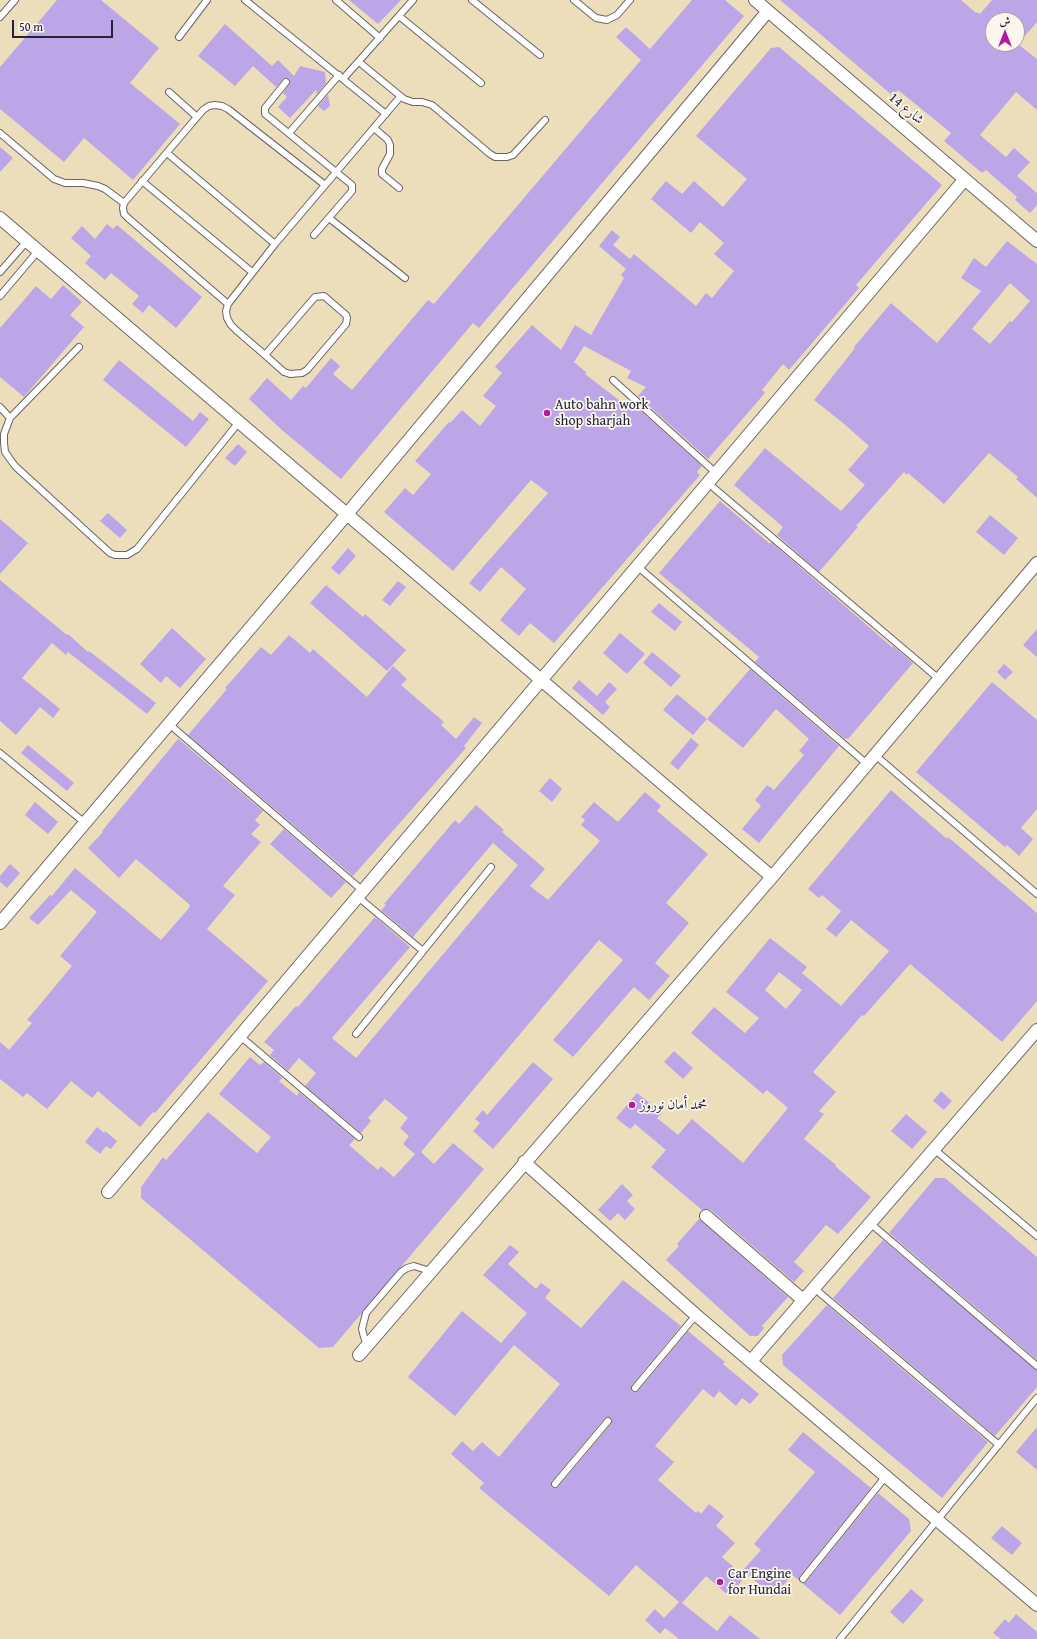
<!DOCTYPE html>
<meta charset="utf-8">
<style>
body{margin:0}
#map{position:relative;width:1037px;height:1639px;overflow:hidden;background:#eddebb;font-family:"Gentium Book Plus",Amiri,serif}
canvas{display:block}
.north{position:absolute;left:985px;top:12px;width:40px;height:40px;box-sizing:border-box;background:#fbf7ec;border:1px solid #a4a2a5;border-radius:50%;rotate:0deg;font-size:11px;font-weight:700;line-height:16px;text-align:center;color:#22223b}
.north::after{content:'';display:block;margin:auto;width:14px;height:18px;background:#b5179e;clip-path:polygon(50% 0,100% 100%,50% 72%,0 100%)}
.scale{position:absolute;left:12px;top:20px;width:101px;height:18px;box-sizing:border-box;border:2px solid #22223b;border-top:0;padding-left:5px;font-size:12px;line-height:14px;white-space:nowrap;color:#22223b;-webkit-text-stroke:3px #fbf7ec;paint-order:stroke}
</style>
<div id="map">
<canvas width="1037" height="1639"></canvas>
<div class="north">ش</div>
<div class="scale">50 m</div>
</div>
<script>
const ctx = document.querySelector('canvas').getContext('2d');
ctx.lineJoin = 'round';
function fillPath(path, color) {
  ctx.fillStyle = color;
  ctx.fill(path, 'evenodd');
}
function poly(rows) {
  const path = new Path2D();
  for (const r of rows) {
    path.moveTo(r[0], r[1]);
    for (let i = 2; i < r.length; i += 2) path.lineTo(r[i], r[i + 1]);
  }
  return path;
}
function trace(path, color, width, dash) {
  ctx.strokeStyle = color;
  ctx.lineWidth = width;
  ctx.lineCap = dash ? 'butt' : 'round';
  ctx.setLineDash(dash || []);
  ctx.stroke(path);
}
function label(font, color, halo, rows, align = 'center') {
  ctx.font = font + ' "Gentium Book Plus",Amiri,serif';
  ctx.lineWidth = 3.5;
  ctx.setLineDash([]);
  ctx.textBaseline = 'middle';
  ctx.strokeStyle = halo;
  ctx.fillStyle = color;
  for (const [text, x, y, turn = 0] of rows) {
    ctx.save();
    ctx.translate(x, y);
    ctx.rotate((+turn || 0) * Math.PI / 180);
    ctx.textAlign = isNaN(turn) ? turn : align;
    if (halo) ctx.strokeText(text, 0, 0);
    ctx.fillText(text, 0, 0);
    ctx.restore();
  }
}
const building = poly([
 [57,0,101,0,159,48,130,83,180,124,133,180,84,138,64,162,0,109,0,67],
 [349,0,401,0,378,24],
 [692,0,725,0,744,16,479,328,473,323,341,479,283,431,249,399,267,378,291,400,303,386,306,388,331,358,340,366,333,374,352,390,428,300,434,304,641,60,616,37,626,27,650,49],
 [780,0,961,0,976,13,977,12,980,14,992,0,1037,0,1037,22,1018,44,1037,59,1037,110,1016,92,980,135,1006,157,1014,148,1030,162,1017,176,1037,193,1037,205,1030,213,1015,200,1017,197,986,170,982,173,944,141,951,133,898,90,893,96],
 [993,20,1017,20,1017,44,993,44],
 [225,24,272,66,278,60,294,76,300,66,325,72,326,83,317,94,316,90,290,118,278,107,287,97,283,93,290,83,288,78,284,78,276,87,253,66,235,86,198,56],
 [779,47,942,185,856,285,859,288,789,370,783,364,762,390,765,393,708,459,638,396,646,387,627,378,631,371,584,346,574,362,587,373,585,374,628,407,632,403,702,466,697,472,700,475,554,643,530,623,519,636,500,620,526,589,501,567,480,592,469,583,548,493,531,480,453,571,384,512,405,488,413,495,431,474,415,461,449,422,450,423,462,410,480,426,496,406,483,396,502,373,495,367,532,325,561,350,575,325,591,335,624,278,621,275,626,269,599,246,612,230,620,237,613,245,630,259,634,254,696,306,706,293,712,298,734,271,714,254,724,243,700,222,691,233,651,199,666,181,682,194,694,181,723,207,747,179,696,136,771,48],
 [328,95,330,106,324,111,318,106],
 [0,147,13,158,0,172],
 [107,224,113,229,117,225,202,297,176,328,149,305,143,313,132,304,139,296,111,273,105,280,85,263,91,256,71,238,82,226,95,239],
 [1007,241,1037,264,1037,498,1016,479,1018,477,989,453,944,504,908,473,907,475,904,472,856,526,858,527,819,572,777,535,783,527,734,485,765,448,841,511,865,485,848,470,869,446,843,423,814,400,855,348,854,347,891,303,937,343,981,291,961,278,974,258,986,267],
 [1010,283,1030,301,1012,322,1010,321,990,344,972,329],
 [63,285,82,302,70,315,84,327,24,397,0,377,0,328,36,286,51,299],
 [119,360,193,421,200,412,209,419,186,447,103,380],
 [238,444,247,452,235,466,225,458],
 [720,501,770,544,771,542,892,647,893,646,913,663,848,739,846,738,845,739,755,662,759,657,659,573],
 [108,513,127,530,120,538,100,521],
 [990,515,1018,538,1004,555,976,532],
 [0,519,28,543,0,574],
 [348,548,356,556,339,575,331,568],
 [0,580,67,635,68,634,88,652,89,651,156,703,147,714,68,652,66,655,52,643,22,678,60,709,53,718,40,707,16,735,0,721],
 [398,581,406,587,390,606,382,600],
 [326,585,363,617,365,614,406,650,387,671,310,603],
 [659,603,682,622,675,631,651,612],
 [172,628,206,659,180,688,166,676,161,683,140,664],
 [1037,629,1037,657,1023,645],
 [620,633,645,654,627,674,603,653],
 [289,635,310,653,313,649,367,697,393,666,407,679,401,685,444,722,441,725,456,739,474,717,482,723,464,746,466,748,353,876,188,735,227,689,225,688,261,647,271,655],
 [652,652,681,676,671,687,643,663],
 [1004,664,1013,672,1005,680,997,672],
 [750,669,839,746,759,843,742,829,761,806,755,800,767,785,774,790,804,755,799,751,809,739,776,709,743,748,707,719],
 [579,680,597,696,609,682,617,689,605,702,610,707,603,715,572,688],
 [992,682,1037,720,1037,809,1021,828,1033,839,1019,856,1007,845,1005,847,916,772],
 [677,694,707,719,693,735,663,710],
 [691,738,699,745,678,770,670,763],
 [178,739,182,742,263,811,255,820,260,825,251,834,261,842,223,886,235,895,207,929,268,981,155,1113,153,1112,140,1127,98,1091,92,1098,71,1081,47,1109,27,1093,23,1097,0,1079,0,1042,9,1050,32,1023,27,1020,72,966,60,956,97,912,71,890,38,925,29,918,50,895,52,896,75,868,161,940,189,908,190,905,136,859,119,878,88,848,103,832,102,831],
 [28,745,74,783,67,791,21,753],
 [550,778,562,789,552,802,539,791],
 [891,790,947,839,948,837,1037,913,1037,1001,1002,1042,910,964,864,1016,862,1015,813,1072,836,1092,819,1111,824,1114,804,1139,836,1165,835,1166,871,1197,838,1234,826,1225,794,1262,804,1271,794,1282,711,1210,707,1209,702,1210,651,1167,666,1150,635,1124,630,1129,616,1118,637,1093,662,1113,657,1118,678,1135,692,1119,743,1163,788,1108,767,1090,763,1094,691,1033,714,1007,745,1033,759,1018,726,992,770,938,807,967,802,973,841,1006,889,951,851,920,836,937,826,929,841,911,822,895,819,898,808,889],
 [779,972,802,990,786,1009,765,990],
 [645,792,661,806,657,811,708,854,666,903,689,923,655,963,670,976,649,1000,634,987,573,1057,553,1040,623,960,599,940,421,1152,434,1164,453,1143,484,1169,333,1347,319,1348,141,1198,141,1187,163,1157,166,1160,208,1112,257,1153,271,1137,219,1094,250,1057,260,1065,264,1062,282,1078,279,1081,297,1096,299,1092,355,1139,349,1145,378,1170,381,1166,394,1177,415,1154,403,1144,409,1136,400,1128,408,1118,385,1099,368,1118,371,1121,361,1133,305,1086,316,1073,299,1058,288,1071,270,1055,274,1050,264,1042,296,1006,298,1007,375,917,410,947,332,1038,356,1058,518,865,493,843,413,937,381,910,386,905,384,904,455,820,459,824,476,805,504,830,502,832,545,869,530,886,548,900,600,841,581,825,585,820,581,817,594,802,618,822],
 [35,802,58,822,48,834,25,815],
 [284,829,346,882,331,898,270,844],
 [10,864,20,873,7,888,0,882,0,876],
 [674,1051,693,1068,683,1079,664,1062],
 [533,1062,553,1079,493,1149,473,1131,480,1123,475,1119,483,1110,487,1115],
 [941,1091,952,1101,944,1110,933,1101],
 [906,1114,927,1132,912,1149,891,1131],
 [97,1127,104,1133,105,1131,117,1141,111,1149,106,1146,100,1154,85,1142],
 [935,1178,945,1178,1037,1257,1037,1360,889,1233],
 [622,1184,633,1195,627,1201,635,1209,625,1220,618,1213,610,1221,598,1210],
 [699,1219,788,1297,762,1326,764,1328,758,1336,750,1336,666,1260,679,1246,677,1244],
 [883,1240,1037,1370,1037,1387,995,1436,833,1298],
 [510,1245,519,1252,508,1264,536,1289,541,1283,551,1290,545,1298,581,1328,623,1280,681,1326,632,1385,631,1389,632,1392,638,1391,688,1331,725,1362,723,1364,759,1394,750,1404,742,1398,736,1406,719,1391,714,1398,703,1389,655,1446,674,1462,658,1480,696,1513,698,1511,701,1514,709,1504,724,1516,716,1526,735,1543,722,1557,745,1577,729,1596,706,1576,682,1603,717,1631,730,1615,760,1639,679,1639,665,1628,660,1634,645,1620,655,1609,664,1618,679,1602,636,1565,609,1596,479,1488,484,1483,451,1454,462,1441,473,1451,482,1442,499,1457,560,1384,514,1345,455,1416,408,1377,462,1311,501,1343,527,1313,483,1275],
 [608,1417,612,1419,611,1424,558,1487,552,1488,551,1485,552,1481,605,1418],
 [827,1305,988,1442,942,1498,783,1365,782,1355],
 [1037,1427,1037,1470,1016,1452],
 [803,1432,871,1488,800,1576,799,1580,792,1575,773,1597,743,1570,761,1550,754,1544,815,1472,788,1450],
 [878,1493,909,1519,911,1531,840,1615,802,1583,806,1582],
 [1002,1526,1022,1543,1012,1555,991,1538],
 [911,1589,924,1600,903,1624,890,1612],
 [1016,1614,1037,1632,1037,1639,1001,1639,993,1633,1005,1619,1009,1623]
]);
const lane = poly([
 [245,0,386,114],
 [336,0,380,38],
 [472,0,540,55],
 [574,0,596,18,607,20,617,15,630,0],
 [399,16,481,83],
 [0,17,15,0],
 [179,37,207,0],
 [359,62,404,99,413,102,422,102,432,105,490,154,495,157,507,157,513,155,545,120],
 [343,79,413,0],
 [286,82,265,108,265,114,352,185,352,191,314,235],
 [169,92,197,117],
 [374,128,388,140,390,145,390,154,382,169,382,174,399,188],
 [0,133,54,179,65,183,83,183,98,186,105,189,124,203],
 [289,133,339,75],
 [167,153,275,244],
 [142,181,252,272],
 [329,218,405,278],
 [0,272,27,241],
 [0,296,38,251],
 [228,304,128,218,124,214,123,208,124,203,203,110,209,106,215,105,222,106,228,109,325,185],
 [79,347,10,418,4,434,4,443,5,452,15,466,110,553,115,555,127,555,137,549,239,422],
 [265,355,315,297,324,296,346,315,347,318,346,324,307,370,302,373,290,374,284,372,265,355,236,330,231,325,227,318,226,311,228,304,275,244,400,97],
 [613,380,716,473],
 [0,407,10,418],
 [708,483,939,679],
 [637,566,867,764],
 [169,724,363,891],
 [0,753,85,823],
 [875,755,1037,894],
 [358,897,423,951],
 [356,1034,491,867],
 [240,1036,359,1137],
 [934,1149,1037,1236],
 [870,1223,1037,1366],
 [814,1288,999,1445],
 [367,1344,364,1337,362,1329,366,1313,401,1272,407,1268,414,1266,430,1271],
 [635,1388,696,1315],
 [555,1484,608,1421],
 [803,1579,886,1476],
 [840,1639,1037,1398]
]);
const street = poly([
 [755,0,1037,241],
 [0,218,772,877],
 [0,923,347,514,768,11],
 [524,1162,696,1315,1037,1605],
 [108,1192,965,179],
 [706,1216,803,1300],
 [359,1355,772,877,1037,563],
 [751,1361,1037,1030]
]);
const markers = [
 [547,413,4,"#b5179e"],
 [632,1105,4,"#b5179e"],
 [720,1582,4,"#b5179e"]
];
const streetNames = [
 ["شارع 14",906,109,40]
];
const poiNames = [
 ["Auto bahn work",555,405],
 ["shop sharjah",555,421],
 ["محمد أمان نوروز",640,1105],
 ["Car Engine",728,1574],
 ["for Hundai",728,1590]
];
fillPath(building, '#bca6e7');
trace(lane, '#696468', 8);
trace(street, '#696468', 14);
trace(lane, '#fff', 6);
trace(street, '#fff', 12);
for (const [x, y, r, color] of markers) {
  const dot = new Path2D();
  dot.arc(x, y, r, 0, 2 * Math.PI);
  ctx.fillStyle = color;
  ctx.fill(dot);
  trace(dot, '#fbf7ec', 1.5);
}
label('14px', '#22223b', '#fbf7ec', streetNames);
label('14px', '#22223b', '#fbf7ec', poiNames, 'left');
</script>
